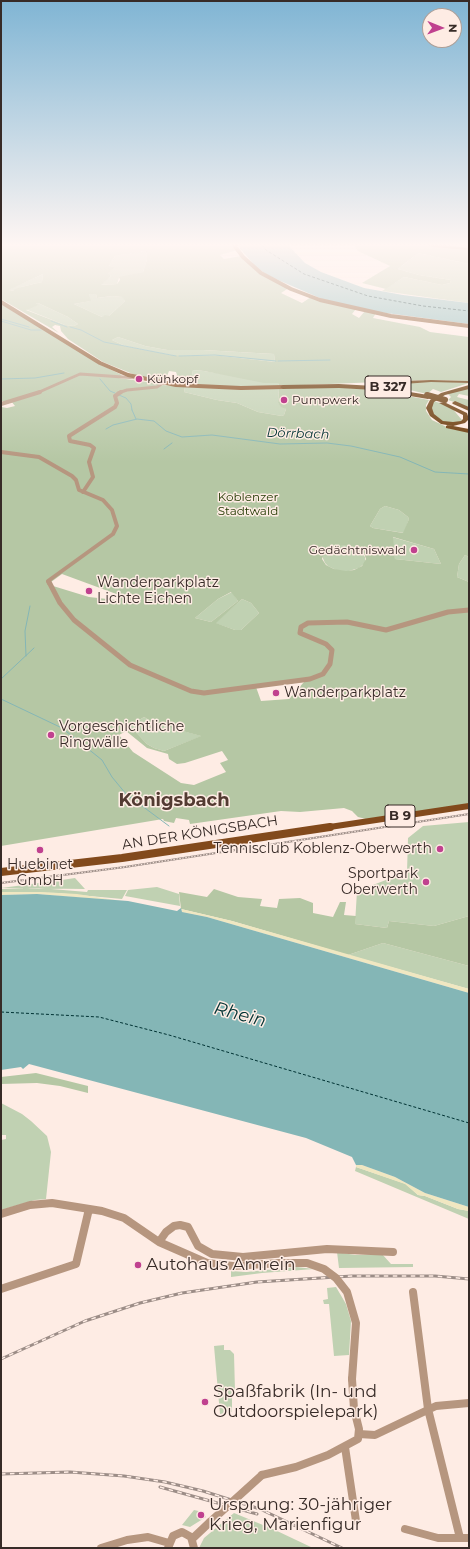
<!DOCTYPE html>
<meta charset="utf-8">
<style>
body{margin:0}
#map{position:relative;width:470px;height:1549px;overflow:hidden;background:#feece4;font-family:Montserrat,sans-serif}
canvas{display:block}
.frame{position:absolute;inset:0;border:2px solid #372b27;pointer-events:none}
.north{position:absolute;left:422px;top:8px;width:40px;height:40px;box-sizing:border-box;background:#feece4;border:1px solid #ae9f98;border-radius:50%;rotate:91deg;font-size:11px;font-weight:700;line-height:16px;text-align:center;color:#372b27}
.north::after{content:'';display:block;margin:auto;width:14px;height:18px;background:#c0418f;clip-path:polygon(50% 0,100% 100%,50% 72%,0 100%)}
</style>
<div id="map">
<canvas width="470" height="1549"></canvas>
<div class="frame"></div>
<div class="north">N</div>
</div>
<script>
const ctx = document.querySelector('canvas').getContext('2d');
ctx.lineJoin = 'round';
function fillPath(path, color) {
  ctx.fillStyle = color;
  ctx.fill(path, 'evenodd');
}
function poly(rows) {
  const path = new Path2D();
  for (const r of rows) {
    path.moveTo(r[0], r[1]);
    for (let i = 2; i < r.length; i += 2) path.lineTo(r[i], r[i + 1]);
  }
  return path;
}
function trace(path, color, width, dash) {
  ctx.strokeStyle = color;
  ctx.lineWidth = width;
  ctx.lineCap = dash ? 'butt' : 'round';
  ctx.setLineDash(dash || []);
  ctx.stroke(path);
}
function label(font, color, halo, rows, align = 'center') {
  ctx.font = font + ' Montserrat,sans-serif';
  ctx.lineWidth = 3;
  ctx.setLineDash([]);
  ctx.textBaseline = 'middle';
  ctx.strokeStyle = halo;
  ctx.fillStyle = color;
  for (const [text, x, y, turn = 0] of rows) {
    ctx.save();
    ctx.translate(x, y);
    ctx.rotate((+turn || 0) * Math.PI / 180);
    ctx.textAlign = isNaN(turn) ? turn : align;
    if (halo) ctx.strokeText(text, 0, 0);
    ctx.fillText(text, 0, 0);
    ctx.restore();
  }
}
const green = poly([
 [146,251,147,259,143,272,119,278,117,284,100,285,111,276,107,273,114,267,109,266,115,256],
 [418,253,469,264,469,303,382,291,404,277,442,285,450,283,451,280,419,275,398,269],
 [43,274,42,282,21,287,15,291,8,290],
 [89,294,96,294,97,298,112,296,123,297,125,301,109,316,102,317,74,304,90,301],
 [36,303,38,303,68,317,78,324,74,326,65,325,25,309,38,305],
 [118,337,145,346,167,350,203,350,274,354,275,362,222,356,172,355,125,346,112,340],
 [193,370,204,371,278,383,279,386,243,387,186,384,191,381],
 [185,387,279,389,278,403,286,409,284,415,282,416,258,412,237,403,217,400,184,392],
 [385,506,399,510,408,517,409,519,404,533,373,528,370,526,380,509],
 [392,537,434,549,441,564,395,559],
 [335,545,347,545,357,548,365,557,365,563,359,568,349,571,338,571,328,566,325,563,322,556,326,549],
 [465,555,469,557,469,582,457,577,459,564],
 [232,592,238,601,211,622,195,618,218,599],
 [242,599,251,603,259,613,241,630,235,630,215,623],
 [144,717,156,724,202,736,164,751,154,748,147,744,130,726],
 [469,822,469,916,434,926,389,921,387,928,355,924,357,891,407,872,408,838,423,826],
 [75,878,85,889,1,888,62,880],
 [157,887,179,894,180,906,125,896,128,890],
 [39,888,87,892,88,890,127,890,122,899,57,893,1,892,1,889],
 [383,943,469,966,469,989,348,955],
 [1,1103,22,1114,31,1121,47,1136,51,1152,46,1199,35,1200,1,1210,1,1140,6,1139,6,1135,1,1135],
 [356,1167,406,1184,418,1195,425,1196,458,1209,469,1211,469,1219,355,1171],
 [337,1252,355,1255,382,1254,391,1264,413,1264,413,1267,339,1268],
 [296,1267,314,1269,262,1273,231,1277,231,1271,246,1272],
 [336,1287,346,1304,351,1321,349,1355,334,1356,329,1304,324,1304,323,1300,328,1299,327,1288],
 [224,1345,224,1350,230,1350,234,1354,235,1391,232,1393,232,1412,220,1414,214,1346],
 [194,1510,203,1512,206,1517,190,1527,182,1525],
 [234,1513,275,1530,313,1548,199,1548,204,1538]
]);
const forest = poly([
 [1,245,233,245,237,250,220,255,224,259,241,256,254,268,289,288,281,293,302,303,311,297,356,309,352,314,359,318,365,311,376,313,373,318,420,327,430,332,469,337,469,381,429,380,279,386,278,383,264,383,204,371,193,370,191,381,186,384,173,382,177,375,176,372,169,371,165,381,138,376,103,362,68,339,61,331,60,326,55,325,52,327,59,333,1,299],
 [146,251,147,259,143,272,119,277,120,280,117,284,101,285,111,276,108,273,115,267,109,266,115,256],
 [43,274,42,282,21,287,13,290,14,291,9,290],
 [89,294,96,294,97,298,112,296,122,297,125,301,109,316,105,315,102,317,74,304,91,301],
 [36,303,38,303,68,317,78,324,74,326,65,325,26,310,39,305],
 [118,337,145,346,167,350,203,350,274,354,275,362,222,356,172,355,125,346,112,340],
 [354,245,425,245,469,249,469,264,418,253,398,269,419,275,451,280,450,283,442,285,404,277,386,289,362,283,390,266,358,251],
 [1,304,101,365,122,375,119,378,161,384,156,388,163,385,185,387,184,392,217,400,237,403,258,412,282,416,284,415,286,409,281,407,278,403,279,389,321,387,371,389,429,400,426,405,426,411,432,420,451,429,469,431,469,557,465,555,459,564,457,577,469,582,469,804,366,819,358,817,352,811,344,808,300,812,281,811,190,824,189,820,176,818,174,823,164,821,163,819,1,846,1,407,7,408,15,406,11,401,1,401],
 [385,506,399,510,408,517,409,519,403,533,373,528,370,526,380,509],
 [393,537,434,549,441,564,395,559],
 [344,545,354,547,364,553,366,559,362,566,354,570,346,571,334,569,326,565,322,559,324,552,329,548],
 [62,574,119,595,116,600,89,597,53,586,51,582],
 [231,592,238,601,211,622,195,618,218,599],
 [242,599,251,603,259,613,241,630,235,630,216,623],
 [304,682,289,699,261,701,256,687],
 [144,717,156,724,201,736,164,751,154,748,147,744,130,726],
 [126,731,147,748,168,754,169,759,177,764,185,763,222,751,228,760,220,763,226,772,194,785,181,783,133,752,119,735],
 [422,382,452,382,469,383,441,392,433,389,427,394,388,385],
 [469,388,469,396,459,394,457,397,469,400,469,407,448,400,451,397,447,393],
 [434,401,451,407,462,420,460,422,447,423,434,417,431,406],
 [214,889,238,897,262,899,260,906,277,908,279,899,300,898,313,903,313,913,333,917,340,902,346,902,344,915,356,916,355,924,387,928,389,921,434,926,469,916,469,966,383,943,348,955,232,921,181,909,179,892,207,897],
 [36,1073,88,1086,88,1093,60,1086,37,1083,1,1084,1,1077]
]);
const sand = poly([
 [1,892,41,892,77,894,122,901,37,894,1,895],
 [181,909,232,921,469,989,469,993,207,917,182,912],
 [356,1165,362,1165,395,1177,425,1193,469,1207,469,1211,458,1209,425,1196,418,1195,405,1184,356,1167]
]);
const water = poly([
 [237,245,288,245,305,263,321,272,364,288,403,295,469,303,469,324,371,311,322,299,269,276,256,267],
 [37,894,128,901,177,911,181,908,182,912,207,917,469,993,469,1207,425,1193,395,1177,362,1165,356,1165,352,1157,306,1138,29,1064,23,1069,21,1067,1,1070,1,895]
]);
const stream = poly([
 [1,319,29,327],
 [1,321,31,330,41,330],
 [51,321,67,327],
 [70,327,81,330,104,342,176,356],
 [179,356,215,355,276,361],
 [278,361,330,360],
 [1,379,35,378,64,373],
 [100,379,110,391,115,393],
 [119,395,126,398,131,404,132,410],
 [132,410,136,419],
 [106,429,113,425,137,419,154,421,166,431,182,437,212,435,280,444,327,443,351,446,400,457,435,472,469,474],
 [164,449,172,443],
 [26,656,25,631,30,606],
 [1,679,34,648],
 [1,699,62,728,102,760,112,777,126,794,169,826]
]);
const ferry = poly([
 [262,245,266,250,304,274,368,296,423,306,469,311],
 [1,1012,99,1017,169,1035,469,1123]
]);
const minorFar3 = poly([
 [37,393,80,374,137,378],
 [118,393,127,390,157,387,163,383]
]);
const minorFar2 = poly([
 [1,404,40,392],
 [1,452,39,457,72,476,76,480,79,490,103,500,112,510,117,526,113,534,48,581,49,583],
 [83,492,93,477,89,462,94,448,90,445,70,441,69,436,115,407,117,403,115,396,121,392]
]);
const minorFar1 = poly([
 [49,582,60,603,74,620,130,665,191,691,204,693,310,679,323,674,330,664,332,650,326,644,300,633,301,627,308,623,347,622,386,630,448,612,469,610]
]);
const minor = poly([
 [1,1214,30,1205,52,1203,102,1211,124,1218,159,1242,207,1263,233,1266,280,1263],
 [159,1242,166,1232,174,1226,180,1225,188,1227,198,1246,212,1254,243,1257,327,1249,393,1252],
 [1,1289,76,1264,89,1209],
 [413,1292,428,1409,460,1538],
 [359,1434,375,1435,436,1406,469,1403],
 [345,1447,356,1521],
 [262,1475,296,1467,328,1455,358,1439,359,1429,354,1409,352,1379],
 [405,1529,438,1538,469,1538],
 [192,1539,210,1522],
 [101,1548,127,1540,148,1537,169,1543],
 [168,1548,173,1536,182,1532,191,1537,194,1548]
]);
const majorFar2 = poly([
 [234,245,243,257,261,273,291,289,320,300,391,316,469,326],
 [433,245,469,248],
 [1,302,100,363,128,375,176,385,241,388,283,387]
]);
const majorFar1 = poly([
 [323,828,469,806]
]);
const major = poly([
 [1,872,122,858,330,827]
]);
const highway = poly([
 [431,380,469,381,469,383,431,382,376,386,373,384,376,382,431,380],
 [339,384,374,386,428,395,431,397,428,399,374,390,339,388,283,389,280,387,283,385,339,384],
 [469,385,469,389,445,395,434,402,432,408,434,414,443,421,453,422,461,421,463,419,463,415,439,403,444,402,467,413,469,419,465,423,453,426,441,424,430,416,426,408,430,400,441,393,469,385],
 [455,401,469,407,469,411,453,404,452,403,455,401],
 [448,425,469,429,469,433,446,428,446,426,448,425]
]);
const railFar1 = poly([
 [447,245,469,247],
 [1,883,125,867,469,814]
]);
const rail = poly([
 [1,1359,85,1321,140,1303,182,1293,257,1282,352,1276,435,1276,469,1279],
 [1,1474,70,1472,124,1476,165,1482,203,1491,260,1509,342,1548],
 [160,1487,257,1514]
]);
const minorBridge = poly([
 [280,1263,307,1263,324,1269,336,1278,347,1292,356,1323,352,1379],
 [210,1522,262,1475]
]);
const highwayBridge = poly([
 [427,395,445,400]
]);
const markers = [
 [139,379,4,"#c0418f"],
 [284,400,4,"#c0418f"],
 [414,550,4,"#c0418f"],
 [89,591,4,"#c0418f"],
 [276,693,4,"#c0418f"],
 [51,735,4,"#c0418f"],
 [440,849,4,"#c0418f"],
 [40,850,4,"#c0418f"],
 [426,882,4,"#c0418f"],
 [138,1265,4,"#c0418f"],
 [205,1402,4,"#c0418f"],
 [201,1515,4,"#c0418f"]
];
const farPoinames = [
 ["Kühkopf",147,379],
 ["Pumpwerk",292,400],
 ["Gedächtniswald",406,550,"right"]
];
const farParknames = [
 ["Koblenzer",248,497],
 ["Stadtwald",248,511]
];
const shields = [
 [388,387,46],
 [400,816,30]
];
const shieldNames = [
 ["B 327",388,387],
 ["B 9",400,816]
];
const farWaternames = [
 ["Dörrbach",298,434,2]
];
const poiNames = [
 ["Wanderparkplatz",97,583],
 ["Lichte Eichen",97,599],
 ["Wanderparkplatz",284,693],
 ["Vorgeschichtliche",59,727],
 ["Ringwälle",59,743],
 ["Tennisclub Koblenz-Oberwerth",432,849,"right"],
 ["Huebinet",40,865,"center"],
 ["GmbH",40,881,"center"],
 ["Sportpark",418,874,"right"],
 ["Oberwerth",418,890,"right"]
];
const streetNames = [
 ["AN DER KÖNIGSBACH",200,833,-9]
];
const nearPoinames = [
 ["Autohaus Amrein",146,1265],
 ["Spaßfabrik (In- und",213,1392],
 ["Outdoorspielepark)",213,1412],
 ["Ursprung: 30-jähriger",209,1505],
 ["Krieg, Marienfigur",209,1525]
];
const districtNames = [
 ["Königsbach",174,801]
];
const nearWaternames = [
 ["Rhein",240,1015,15]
];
fillPath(green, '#c0d1b2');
fillPath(forest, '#b5c7a4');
fillPath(sand, '#f0e7c1');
fillPath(water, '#84b6b6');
trace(stream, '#84b6b6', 1);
trace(ferry, '#003233', 1, [3, 2]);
trace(minorFar3, '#b6967f', 3);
trace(minorFar2, '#b6967f', 4);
trace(minorFar1, '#b6967f', 5);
trace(minor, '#b6967f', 8);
trace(majorFar2, '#824a1c', 4);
trace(majorFar1, '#824a1c', 6);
trace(major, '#824a1c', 8);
fillPath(highway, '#653403');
trace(railFar1, '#9c8d87', 2);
trace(rail, '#9c8d87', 3);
trace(railFar1, '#feece4', 1, [1.5]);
trace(rail, '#feece4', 1.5, [4.5]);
trace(minorBridge, '#b6967f', 8);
trace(highwayBridge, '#653403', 6);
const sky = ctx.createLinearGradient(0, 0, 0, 462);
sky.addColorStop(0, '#80b5d4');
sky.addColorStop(0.53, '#fff6f3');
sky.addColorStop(1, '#fff6f300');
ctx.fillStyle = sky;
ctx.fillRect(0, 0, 470, 462);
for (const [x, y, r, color] of markers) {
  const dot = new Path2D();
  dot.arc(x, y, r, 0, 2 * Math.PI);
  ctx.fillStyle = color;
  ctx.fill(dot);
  trace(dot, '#feece4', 1.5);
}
label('12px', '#372b27', '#feece4', farPoinames, 'left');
label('12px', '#233a03', '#feece4', farParknames);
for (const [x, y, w] of shields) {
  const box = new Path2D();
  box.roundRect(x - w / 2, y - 11, w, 22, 3);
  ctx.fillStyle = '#feece4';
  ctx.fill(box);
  trace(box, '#372b27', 1);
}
label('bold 13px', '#372b27', null, shieldNames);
label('italic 13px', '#003233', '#feece4', farWaternames);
label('14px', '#372b27', '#feece4', poiNames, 'left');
label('14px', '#372b27', '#feece4', streetNames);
label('17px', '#372b27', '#feece4', nearPoinames, 'left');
label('bold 18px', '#533b32', '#feece4', districtNames);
label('italic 18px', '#003233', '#feece4', nearWaternames);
</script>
